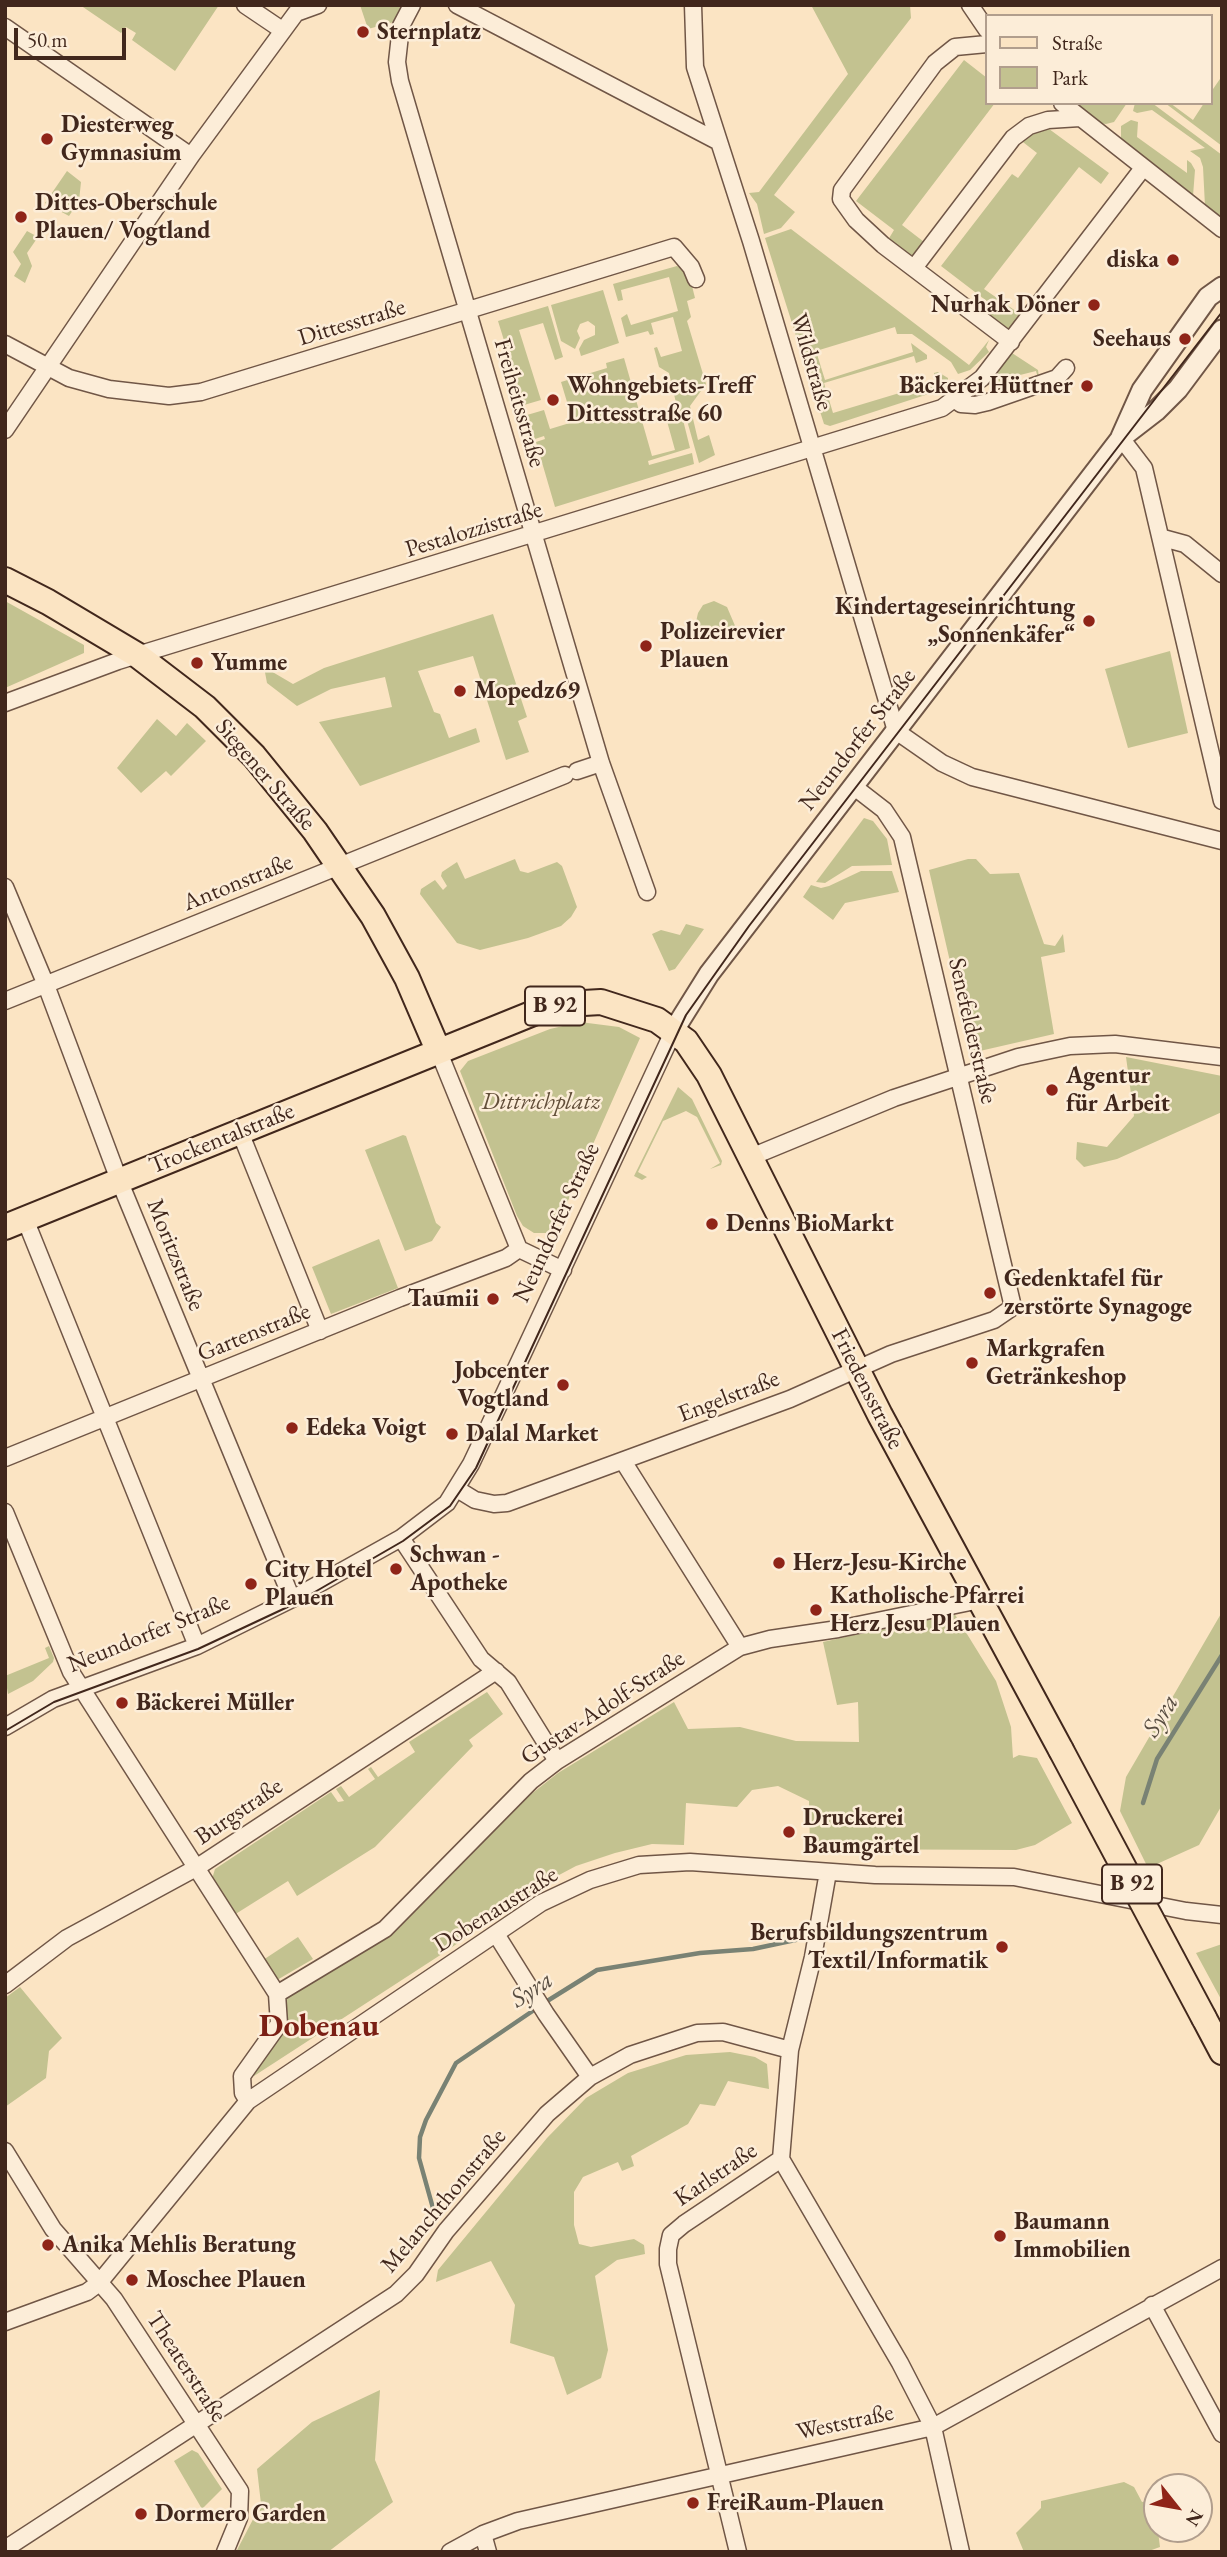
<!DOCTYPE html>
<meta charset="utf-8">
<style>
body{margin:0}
#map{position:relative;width:1227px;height:2557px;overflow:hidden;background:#fbe4c3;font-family:"EB Garamond",serif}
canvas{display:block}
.frame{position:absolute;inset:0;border:7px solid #41271c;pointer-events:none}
.legend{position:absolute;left:985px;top:14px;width:228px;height:91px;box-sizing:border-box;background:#fcedd8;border:2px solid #b19e8d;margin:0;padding:9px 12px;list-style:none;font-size:21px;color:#41271c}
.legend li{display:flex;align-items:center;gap:14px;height:35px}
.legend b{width:35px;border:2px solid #b19e8d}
.north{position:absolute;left:1143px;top:2473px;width:70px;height:70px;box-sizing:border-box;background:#fcedd8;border:2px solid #b19e8d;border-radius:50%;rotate:121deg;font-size:19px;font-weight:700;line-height:28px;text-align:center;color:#41271c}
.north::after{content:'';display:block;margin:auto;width:24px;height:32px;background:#8f2418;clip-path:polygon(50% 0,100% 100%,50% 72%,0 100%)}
.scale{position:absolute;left:14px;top:28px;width:112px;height:32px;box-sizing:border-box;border:4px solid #41271c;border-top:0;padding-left:9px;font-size:21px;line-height:24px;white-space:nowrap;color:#41271c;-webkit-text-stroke:5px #fcedd8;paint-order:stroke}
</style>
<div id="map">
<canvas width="1227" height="2557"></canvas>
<div class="frame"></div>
<ul class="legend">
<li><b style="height:9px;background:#fbe4c3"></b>Straße</li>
<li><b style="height:19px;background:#c3c290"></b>Park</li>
</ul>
<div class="north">N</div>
<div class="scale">50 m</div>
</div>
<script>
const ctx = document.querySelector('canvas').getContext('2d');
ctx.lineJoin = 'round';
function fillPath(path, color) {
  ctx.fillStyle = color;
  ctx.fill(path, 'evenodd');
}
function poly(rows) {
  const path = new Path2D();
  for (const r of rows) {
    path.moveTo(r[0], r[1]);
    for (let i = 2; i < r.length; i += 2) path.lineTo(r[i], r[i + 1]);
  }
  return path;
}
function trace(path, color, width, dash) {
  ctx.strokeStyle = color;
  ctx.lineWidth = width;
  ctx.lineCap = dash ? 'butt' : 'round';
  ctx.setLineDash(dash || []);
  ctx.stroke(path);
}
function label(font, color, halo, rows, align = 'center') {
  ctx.font = font + ' "EB Garamond",serif';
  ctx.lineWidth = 5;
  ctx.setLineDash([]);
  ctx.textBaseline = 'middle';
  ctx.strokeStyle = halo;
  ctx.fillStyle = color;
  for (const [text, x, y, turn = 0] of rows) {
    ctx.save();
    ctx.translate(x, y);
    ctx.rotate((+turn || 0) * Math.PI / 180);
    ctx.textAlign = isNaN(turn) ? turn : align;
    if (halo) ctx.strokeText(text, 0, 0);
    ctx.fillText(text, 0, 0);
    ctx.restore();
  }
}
const green = poly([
 [80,5,219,5,175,71,132,40,136,33,126,27,121,33],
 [360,5,399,5,400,8,394,22,368,29],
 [811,5,910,5,911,18,774,195,795,212,781,228,764,234,757,204,749,193,759,192,848,74],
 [964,60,987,78,987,103,995,103,902,225,928,245,916,261,888,240,894,230,856,201],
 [1222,76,1220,133,1222,146,1165,103,1170,103,1193,120,1204,103,1211,103,1211,92],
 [1069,103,1127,103,1114,122,1106,124,1097,123],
 [1135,103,1152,103,1222,155,1222,219,1205,206,1203,167,1200,158,1190,151,1205,148,1152,110,1137,113,1133,111],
 [1131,120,1138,122,1137,137,1187,173,1187,160,1191,163,1195,170,1193,196,1121,140,1121,126],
 [1045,126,1109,173,1101,184,1079,167,984,289,1023,316,1007,332,981,312,988,302,941,266,1012,174,1018,178,1037,153,1019,139],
 [67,171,81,182,79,201,69,216,45,203],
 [791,229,969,365,989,340,986,347,989,352,970,370,958,374,951,362,912,334,897,334,895,327,816,351,825,380,913,352,911,343,927,355,927,359,916,363,914,356,824,383,833,413,936,382,934,373,938,372,948,378,948,383,947,388,830,426,824,424,765,238],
 [27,231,38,237,27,253,32,266,25,283,14,276,21,264,13,252],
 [677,266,684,269,691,282,695,298,687,301,691,317,687,321,706,384,690,406,698,440,709,435,715,455,699,463,686,417,677,407,669,373,659,367,654,348,657,347,661,357,682,351,673,317,651,323,654,334,650,335,648,331,626,337,621,318,627,314,631,325,678,311,669,277,621,290,623,300,618,301,613,284],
 [603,290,619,343,581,356,579,349,584,340,595,335,595,326,588,321,580,324,577,331,580,338,575,349,561,341,551,305],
 [548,306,563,357,555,360,543,323,519,330,541,400,524,405,498,321],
 [1012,353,1038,370,1040,385,1036,371,1008,378,1011,390,999,387,998,372],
 [624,358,652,456,675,450,665,414,675,411,683,420,690,448,648,461,649,465,692,453,694,464,555,507,536,442,545,439,544,436,535,439,527,415,544,410,550,429,573,422,561,382,607,368,606,363],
 [5,601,84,645,84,653,5,688],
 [714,601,727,607,736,628,701,639,696,622,698,613,703,605],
 [493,614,527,717,518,721,529,752,506,760,473,656,418,671,434,712,440,714,449,738,476,728,480,742,360,786,319,722,392,707,385,677,331,689,297,706,267,683,264,667,293,684,324,668],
 [1170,651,1188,733,1128,748,1105,669],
 [157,719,176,736,187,723,206,741,171,776,166,771,141,793,117,768],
 [864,818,873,821,887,839,892,865,852,866,825,883,816,882],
 [515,859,520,871,528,873,557,862,562,866,577,907,571,917,561,926,528,938,480,950,457,943,420,894,421,889,435,880,443,890,447,886,441,876,442,872,457,862,465,879],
 [968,859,976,859,990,874,1019,873,1044,944,1055,946,1063,934,1065,952,1041,957,1054,1034,971,1053,929,870],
 [861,871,892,871,899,892,845,903,833,920,803,897,811,885,821,888,829,886],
 [686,924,704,929,675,969,669,971,652,934,661,930,680,935],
 [580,1022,619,1027,640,1038,563,1212,555,1226,546,1233,534,1233,523,1226,517,1216,460,1071,468,1061,550,1029],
 [1126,1057,1222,1076,1222,1112,1117,1159,1084,1167,1076,1159,1077,1142,1107,1147,1134,1116],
 [678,1087,692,1099,722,1161,721,1165,710,1169,720,1163,697,1117,686,1111,663,1121,638,1172,647,1177,642,1180,634,1176],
 [403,1135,406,1136,436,1223,441,1227,432,1241,405,1251,365,1150],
 [379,1239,398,1288,331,1314,312,1267],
 [1222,1612,1222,1805,1199,1845,1148,1868,1120,1811,1126,1777],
 [954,1613,996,1681,1011,1727,1013,1758,1019,1755,1037,1758,1072,1823,1035,1845,1016,1850,810,1849,809,1801,778,1786,752,1790,737,1807,686,1803,684,1845,652,1844,615,1853,576,1866,544,1883,445,1952,254,2076,253,2073,279,2040,285,2025,286,1997,393,1934,530,1795,558,1773,674,1702,688,1729,740,1727,796,1741,859,1742,858,1702,837,1705,823,1642],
 [49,1646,54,1658,53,1662,33,1681,8,1694,5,1676,49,1658,45,1648],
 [487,1692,503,1714,469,1740,473,1746,375,1847,297,1896,288,1881,234,1915,212,1879,215,1869,331,1792,338,1802,344,1801,336,1789,341,1786,349,1797,375,1779,368,1769,371,1767,378,1777,415,1752,409,1742],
 [298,1937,313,1959,277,1980,263,1960],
 [1222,1944,1222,2001,1196,1953],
 [20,1987,62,2038,49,2051,46,2078,5,2107,5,1998],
 [730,2052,755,2057,767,2064,769,2089,728,2081,715,2106,700,2104,688,2124,631,2156,634,2166,622,2171,618,2162,583,2177,574,2192,574,2225,579,2244,591,2247,634,2239,644,2245,645,2254,617,2260,595,2276,608,2350,601,2378,567,2395,554,2357,510,2343,515,2305,491,2261,436,2282,438,2270,547,2138,586,2098,628,2073,686,2055],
 [380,2390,375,2460,393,2502,328,2552,236,2552,261,2504,257,2469,312,2422],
 [192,2450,198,2453,222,2489,202,2509,174,2461],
 [1124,2482,1134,2487,1142,2502,1154,2500,1160,2547,1146,2552,1024,2552,1016,2533,1041,2508,1041,2501]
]);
const stream = poly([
 [1143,1803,1157,1759,1222,1655],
 [544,2003,597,1970,700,1953,753,1949,800,1939],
 [436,2219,419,2158,420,2137,426,2120,456,2063,537,2008]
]);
const minor = poly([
 [245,5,282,30],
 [412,5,401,26,397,62,400,81,601,763,647,892],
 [457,5,719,142],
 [693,5,695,67,751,241,896,731,942,763,972,777,1222,841],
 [970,5,987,30],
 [296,13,318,5],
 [5,27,191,156],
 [987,44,955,47,935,63,842,190,841,199,856,220,883,245,1011,342],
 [1062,103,1222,229],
 [914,268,1013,138,1029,126,1048,120,1080,118],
 [5,344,69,378,109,389,169,396,201,392,674,247,691,267,696,279],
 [954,399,961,404,975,405,988,402,1057,378,1066,368],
 [5,430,191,156,296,13],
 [1121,438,1144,468,1222,801],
 [1163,538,1185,544,1222,574],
 [5,703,118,661,942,408,982,378,1143,168],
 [577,771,601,763],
 [5,887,46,985,119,1180,292,1599],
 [5,1001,565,775],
 [438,1050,519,1249,563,1270],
 [240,1132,320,1331],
 [751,1157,894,1098,1018,1057,1070,1046,1115,1044,1222,1057],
 [25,1219,197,1646],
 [5,1458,400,1298,506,1258,519,1249],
 [623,1461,740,1647],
 [457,1489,475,1500,494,1504,507,1503,790,1399,891,1354,994,1320,1013,1307,902,837,884,810,853,786],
 [5,1512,71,1672,277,1994,279,2024,242,2076,243,2093,248,2101],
 [401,1538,481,1659,508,1682,557,1761],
 [5,1727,53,1699,197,1646,292,1599,401,1538,447,1503,471,1464,498,1407,674,1030],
 [496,1934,546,2014,590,2077],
 [5,1985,67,1938,196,1868,496,1671],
 [277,1994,385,1929,531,1781,557,1761,740,1647,770,1639,838,1629,980,1600],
 [5,2151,53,2229,114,2299,240,2491,239,2518,225,2552],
 [781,2159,900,2363,933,2427,961,2552],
 [1152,2305,1222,2434],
 [5,2322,87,2292,99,2283,248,2101,541,1903,590,1880,639,1865,690,1862,875,1875,1014,1877,1186,1911,1222,1915],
 [483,2534,488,2552],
 [5,2549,396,2294,416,2274,446,2231,547,2114,590,2077,630,2055,697,2033,723,2032,790,2050],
 [450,2552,483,2534,518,2521,933,2427,1222,2268],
 [738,2552,668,2264,668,2249,671,2235,684,2224,781,2159,790,2050,813,1957,828,1872]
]);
const tertiary = poly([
 [1121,437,1142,390,1208,297,1222,287],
 [674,1030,709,974,1121,438,1156,411,1178,389,1222,330]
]);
const primary = poly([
 [5,580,48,602,137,655,205,707,254,756,315,831,373,916,407,978,438,1050],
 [5,1227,536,1012,566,1004,601,1002,657,1020,686,1041,709,1075,880,1415,1061,1750],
 [1204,2018,1222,2052]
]);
const tram = poly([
 [5,1731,54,1702,198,1649,294,1604,403,1541,450,1506,476,1468,686,1015,749,926,1222,312]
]);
const primaryBridge = poly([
 [1061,1750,1204,2018]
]);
const markers = [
 [363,32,7,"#8f2418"],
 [47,139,7,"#8f2418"],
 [21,217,7,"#8f2418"],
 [1173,260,7,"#8f2418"],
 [1094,305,7,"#8f2418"],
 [1185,339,7,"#8f2418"],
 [1087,386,7,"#8f2418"],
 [553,400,7,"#8f2418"],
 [1089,621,7,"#8f2418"],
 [646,646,7,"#8f2418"],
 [197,663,7,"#8f2418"],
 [460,691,7,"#8f2418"],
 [1052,1090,7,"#8f2418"],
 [712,1224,7,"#8f2418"],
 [990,1293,7,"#8f2418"],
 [493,1299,7,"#8f2418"],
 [972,1363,7,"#8f2418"],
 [563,1385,7,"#8f2418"],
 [292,1428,7,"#8f2418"],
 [452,1434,7,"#8f2418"],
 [779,1563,7,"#8f2418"],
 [396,1569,7,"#8f2418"],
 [251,1584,7,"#8f2418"],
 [816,1610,7,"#8f2418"],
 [122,1703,7,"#8f2418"],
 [789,1832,7,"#8f2418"],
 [1002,1947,7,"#8f2418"],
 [1000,2236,7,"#8f2418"],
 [48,2245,7,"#8f2418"],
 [132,2280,7,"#8f2418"],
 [693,2503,7,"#8f2418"],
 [141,2514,7,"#8f2418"]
];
const shields = [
 [555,1006,60],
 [1132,1884,60]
];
const shieldNames = [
 ["B 92",555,1006],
 ["B 92",1132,1884]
];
const poiNames = [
 ["Sternplatz",377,32],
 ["Diesterweg",61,125],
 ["Gymnasium",61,153],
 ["Dittes-Oberschule",35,203],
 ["Plauen/ Vogtland",35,231],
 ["diska",1159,260,"right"],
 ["Nurhak Döner",1080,305,"right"],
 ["Seehaus",1171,339,"right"],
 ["Wohngebiets-Treff",567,386],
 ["Dittesstraße 60",567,414],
 ["Bäckerei Hüttner",1073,386,"right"],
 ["Kindertageseinrichtung",1075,607,"right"],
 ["„Sonnenkäfer“",1075,635,"right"],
 ["Polizeirevier",660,632],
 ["Plauen",660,660],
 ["Yumme",211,663],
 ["Mopedz69",474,691],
 ["Agentur",1066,1076],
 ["für Arbeit",1066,1104],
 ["Denns BioMarkt",726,1224],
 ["Gedenktafel für",1004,1279],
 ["zerstörte Synagoge",1004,1307],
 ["Taumii",479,1299,"right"],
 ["Markgrafen",986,1349],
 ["Getränkeshop",986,1377],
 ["Jobcenter",549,1371,"right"],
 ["Vogtland",549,1399,"right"],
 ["Edeka Voigt",306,1428],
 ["Dalal Market",466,1434],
 ["Schwan -",410,1555],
 ["Apotheke",410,1583],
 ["Herz-Jesu-Kirche",793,1563],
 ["City Hotel",265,1570],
 ["Plauen",265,1598],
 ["Katholische Pfarrei",830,1596],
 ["Herz Jesu Plauen",830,1624],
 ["Bäckerei Müller",136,1703],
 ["Druckerei",803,1818],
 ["Baumgärtel",803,1846],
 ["Berufsbildungszentrum",988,1933,"right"],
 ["Textil/Informatik",988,1961,"right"],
 ["Baumann",1014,2222],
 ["Immobilien",1014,2250],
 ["Anika Mehlis Beratung",62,2245],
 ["Moschee Plauen",146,2280],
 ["FreiRaum-Plauen",707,2503],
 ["Dormero Garden",155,2514]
];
const streetNames = [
 ["Dittesstraße",352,323,-17],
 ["Wildstraße",811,362,74],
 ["Freiheitsstraße",519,403,74],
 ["Pestalozzistraße",474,530,-17],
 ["Neundorfer Straße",858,740,-52],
 ["Siegener Straße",265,775,49],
 ["Antonstraße",238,883,-22],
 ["Senefelderstraße",972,1031,77],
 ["Trockentalstraße",222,1139,-22],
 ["Neundorfer Straße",557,1223,-65],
 ["Moritzstraße",175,1255,68],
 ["Gartenstraße",254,1333,-22],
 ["Friedensstraße",867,1389,63],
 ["Engelstraße",729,1397,-21],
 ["Neundorfer Straße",149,1634,-22],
 ["Gustav-Adolf-Straße",603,1708,-33],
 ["Burgstraße",239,1812,-34],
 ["Dobenaustraße",496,1910,-32],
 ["Karlstraße",716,2175,-34],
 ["Melanchthonstraße",444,2201,-50],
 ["Theaterstraße",186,2367,57],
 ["Weststraße",845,2423,-12]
];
const parkNames = [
 ["Dittrichplatz",541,1102]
];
const waterNames = [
 ["Syra",1161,1716,-58],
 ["Syra",532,1990,-33]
];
const districtNames = [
 ["Dobenau",319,2027]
];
fillPath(green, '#c3c290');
trace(stream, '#798274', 4.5);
trace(minor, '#705646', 19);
trace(tertiary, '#705646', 23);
trace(primary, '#41271c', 28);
trace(minor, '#fcedd8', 16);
trace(tertiary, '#fcedd8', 19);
trace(primary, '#fbe4c3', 24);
trace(tram, '#41271c', 2);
trace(primaryBridge, '#41271c', 28, []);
trace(primaryBridge, '#fbe4c3', 24);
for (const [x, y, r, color] of markers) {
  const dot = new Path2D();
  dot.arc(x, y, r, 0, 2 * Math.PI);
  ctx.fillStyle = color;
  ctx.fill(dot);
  trace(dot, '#fcedd8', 2.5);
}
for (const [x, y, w] of shields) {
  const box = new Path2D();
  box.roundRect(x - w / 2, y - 19.5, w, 39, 5);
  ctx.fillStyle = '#fcedd8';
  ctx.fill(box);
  trace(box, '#41271c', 2);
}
label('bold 23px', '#41271c', null, shieldNames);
label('bold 24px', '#41271c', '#fcedd8', poiNames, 'left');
label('24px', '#41271c', '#fcedd8', streetNames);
label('italic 24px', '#624e39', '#fcedd8', parkNames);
label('italic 26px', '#584d41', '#fcedd8', waterNames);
label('bold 32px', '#7a1f14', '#fcedd8', districtNames);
</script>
